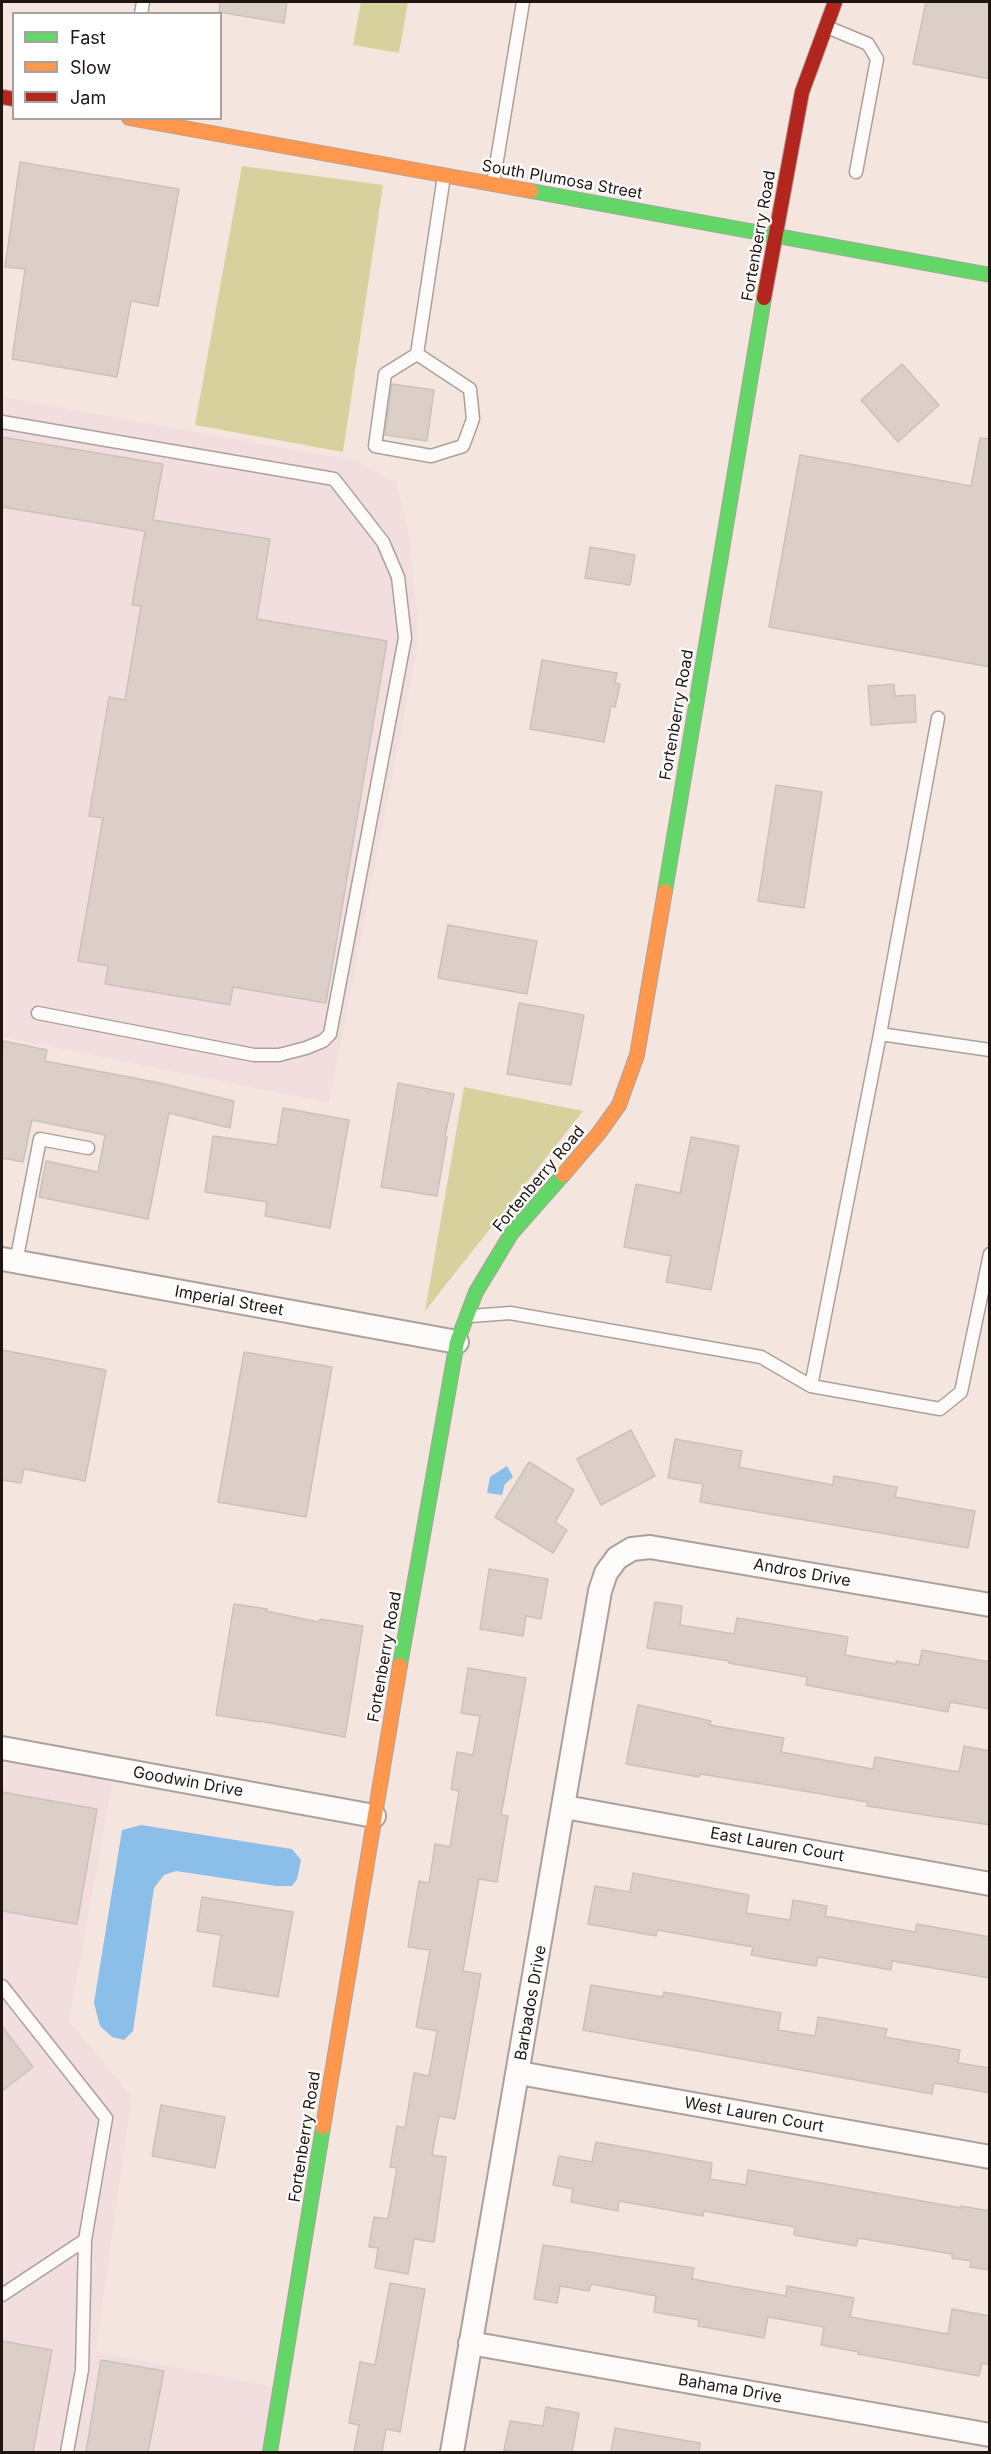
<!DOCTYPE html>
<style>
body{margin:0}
#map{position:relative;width:991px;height:2454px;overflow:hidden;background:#f4e6de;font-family:Inter,sans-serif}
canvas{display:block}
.frame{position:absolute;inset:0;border:3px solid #1f1611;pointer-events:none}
.legend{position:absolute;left:12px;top:12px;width:210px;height:108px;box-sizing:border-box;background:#fff;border:2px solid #a5a2a0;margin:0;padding:8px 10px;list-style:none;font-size:18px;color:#1f1611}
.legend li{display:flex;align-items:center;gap:12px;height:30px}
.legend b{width:30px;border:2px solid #a5a2a0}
</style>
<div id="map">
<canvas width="991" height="2454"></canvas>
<div class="frame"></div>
<ul class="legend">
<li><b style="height:8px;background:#63d668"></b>Fast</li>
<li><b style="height:8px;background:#ff974d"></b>Slow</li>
<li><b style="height:8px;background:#b3261e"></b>Jam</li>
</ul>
</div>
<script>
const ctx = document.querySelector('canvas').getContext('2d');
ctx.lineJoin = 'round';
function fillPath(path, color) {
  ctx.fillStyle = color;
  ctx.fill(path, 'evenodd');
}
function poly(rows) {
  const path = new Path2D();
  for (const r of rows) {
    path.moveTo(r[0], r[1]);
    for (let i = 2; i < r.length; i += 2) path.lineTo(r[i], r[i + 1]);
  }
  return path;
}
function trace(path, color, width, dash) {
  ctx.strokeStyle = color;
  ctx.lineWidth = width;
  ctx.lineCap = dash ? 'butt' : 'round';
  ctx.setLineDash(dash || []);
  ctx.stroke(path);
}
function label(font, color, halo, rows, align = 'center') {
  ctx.font = font + ' Inter,sans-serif';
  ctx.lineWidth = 4.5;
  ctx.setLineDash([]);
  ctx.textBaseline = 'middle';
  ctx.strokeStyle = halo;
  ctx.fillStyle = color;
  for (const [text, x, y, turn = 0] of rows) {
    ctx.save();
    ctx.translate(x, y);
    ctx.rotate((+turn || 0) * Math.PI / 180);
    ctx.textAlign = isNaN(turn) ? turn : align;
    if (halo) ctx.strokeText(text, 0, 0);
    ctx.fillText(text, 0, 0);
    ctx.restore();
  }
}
const commercial = poly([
 [2,397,358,461,397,483,408,530,418,620,417,650,329,1103,2,1037],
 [2,1750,115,1769,69,2021,132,2096,96,2351,280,2388,269,2452,2,2452]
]);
const green = poly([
 [361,2,408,2,399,53,353,45],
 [242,166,383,185,343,452,195,425],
 [464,1087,583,1111,425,1311]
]);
const water = poly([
 [507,1466,513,1477,505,1484,502,1495,487,1493,490,1477],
 [141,1825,292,1849,301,1860,297,1879,292,1886,276,1886,176,1871,164,1875,154,1888,133,2031,124,2040,112,2037,100,2026,94,2003,122,1830]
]);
const building = poly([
 [220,2,287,2,284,23,219,12,220,2],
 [926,2,990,2,990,79,913,64,926,2],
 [20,162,179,189,158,306,131,301,117,377,12,359,25,269,5,267,20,162],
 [902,364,939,405,898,442,861,400,902,364],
 [392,384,434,390,427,441,385,435,392,384],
 [2,437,163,464,153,520,270,539,257,619,387,641,326,1003,233,987,230,1005,105,984,108,966,78,961,103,818,89,816,109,697,125,700,141,606,132,605,145,531,2,507,2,437],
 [980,438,990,439,990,667,769,627,800,455,971,486,980,438],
 [590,547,635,555,630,585,585,578,590,547],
 [542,660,617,673,615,683,620,684,615,707,611,706,604,742,530,729,542,660],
 [894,684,895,696,915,695,916,722,871,725,868,686,894,684],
 [776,785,822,792,804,908,758,901,776,785],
 [448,925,537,941,527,994,438,978,448,925],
 [519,1003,584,1015,571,1085,507,1074,519,1003],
 [4,1041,47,1050,45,1061,160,1083,234,1101,230,1128,169,1113,148,1219,39,1197,46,1161,98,1172,105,1135,32,1120,23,1162,2,1158,2,1053,4,1041],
 [398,1083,454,1094,445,1136,447,1137,437,1196,381,1187,398,1083],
 [283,1108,349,1120,330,1228,265,1216,267,1202,205,1192,213,1136,277,1145,283,1108],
 [691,1137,739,1146,711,1290,666,1282,671,1256,624,1247,636,1184,680,1193,691,1137],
 [2,1350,106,1370,85,1481,24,1469,21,1483,2,1480,2,1350],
 [244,1352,332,1367,306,1517,218,1502,244,1352],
 [631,1430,655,1476,601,1505,577,1459,631,1430],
 [675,1439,742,1451,739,1467,833,1485,834,1476,897,1487,895,1497,975,1511,968,1548,700,1502,703,1484,668,1478,675,1439],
 [529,1462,574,1490,555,1522,567,1530,553,1553,495,1517,529,1462],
 [489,1569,548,1579,541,1619,526,1616,523,1636,480,1629,489,1569],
 [655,1602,682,1606,680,1625,734,1634,737,1618,848,1637,845,1655,896,1664,896,1661,919,1665,922,1650,990,1662,990,1709,950,1702,948,1712,806,1685,807,1677,729,1663,729,1661,647,1648,655,1602],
 [234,1604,267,1609,266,1611,319,1622,320,1619,363,1626,345,1737,260,1721,260,1722,216,1715,234,1604],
 [468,1668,526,1678,501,1815,508,1816,497,1882,479,1879,463,1971,481,1974,455,2119,439,2116,432,2155,446,2157,434,2242,414,2239,408,2274,375,2268,378,2248,369,2247,374,2217,388,2219,397,2168,390,2167,397,2126,405,2128,414,2073,429,2076,437,2031,416,2027,430,1950,408,1947,419,1881,429,1883,435,1844,450,1847,459,1791,451,1789,457,1752,473,1755,480,1716,461,1713,468,1668],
 [638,1705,711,1721,710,1725,784,1738,781,1752,873,1769,875,1757,959,1772,964,1746,990,1751,990,1825,867,1806,867,1802,775,1786,700,1774,699,1777,626,1764,638,1705],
 [2,1792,97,1809,77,1924,2,1911,2,1792],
 [633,1873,749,1895,746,1913,790,1920,793,1900,827,1906,825,1916,915,1932,917,1924,990,1937,990,1978,892,1961,891,1970,818,1957,816,1966,751,1955,753,1947,657,1930,656,1936,588,1924,595,1886,630,1892,633,1873],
 [202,1897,293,1912,278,1997,213,1986,221,1935,197,1931,202,1897],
 [591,1985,663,1997,664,1992,781,2013,778,2030,815,2036,818,2017,887,2029,885,2037,960,2050,958,2063,990,2068,990,2093,934,2083,932,2094,583,2030,591,1985],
 [2,2026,33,2067,2,2091,2,2026],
 [161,2105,225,2117,215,2168,152,2156,161,2105],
 [596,2142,712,2163,710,2179,746,2185,748,2170,961,2208,961,2206,990,2211,990,2270,970,2267,971,2261,952,2258,952,2254,858,2238,856,2246,794,2235,795,2227,704,2211,703,2216,619,2201,618,2211,571,2202,573,2189,553,2185,559,2156,592,2162,596,2142],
 [543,2245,694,2268,692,2279,786,2296,787,2286,854,2298,850,2317,948,2334,952,2309,990,2316,990,2365,982,2363,979,2376,858,2354,859,2352,821,2345,824,2327,768,2317,764,2338,698,2326,699,2320,654,2312,656,2296,591,2284,589,2291,560,2286,557,2303,534,2299,543,2245],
 [390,2283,425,2289,400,2432,386,2429,382,2452,354,2452,359,2425,349,2423,360,2362,375,2365,390,2283],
 [2,2341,52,2350,33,2452,2,2452,2,2341],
 [101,2360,164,2371,148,2452,86,2452,101,2360],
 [546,2407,579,2413,572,2452,517,2452,504,2450,510,2421,543,2426,546,2407],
 [615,2428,700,2443,699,2452,611,2452,615,2428]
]);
const lane = poly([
 [141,14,143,2],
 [827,27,868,44,877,59,856,172],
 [493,184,523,2],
 [417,354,470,389,473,419,463,446,431,456,375,446,385,374,417,354,444,176],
 [2,422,334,479,383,542,398,577,405,638,330,1034,323,1041,306,1048,279,1055,254,1055,38,1013],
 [880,1034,990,1050],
 [16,1262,40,1139,88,1148],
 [471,1316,510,1313,761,1357,811,1386,940,1409,961,1392,990,1254],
 [811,1386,880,1034,938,718],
 [2,1986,106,2118,85,2240,2,2295],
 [67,2452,82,2370,85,2240]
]);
const street = poly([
 [2,1259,457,1342],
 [2,1748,374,1816],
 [565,1807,990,1884],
 [519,2073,990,2157],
 [470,2343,990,2435],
 [452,2452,600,1591,606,1573,617,1558,632,1549,650,1547,990,1605]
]);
const fast = poly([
 [531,191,990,275],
 [665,891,764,298],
 [400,1665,457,1342,476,1292,511,1234,563,1175],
 [270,2452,323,2127]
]);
const slow = poly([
 [129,118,531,191],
 [563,1175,599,1133,619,1105,637,1055,665,891],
 [323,2127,400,1665]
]);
const jam = poly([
 [2,97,14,99],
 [764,298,802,92,835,2]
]);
const streetNames = [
 ["South Plumosa Street",562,180,10],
 ["Fortenberry Road",759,236,-80],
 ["Fortenberry Road",677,715,-80],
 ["Fortenberry Road",539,1179,-50],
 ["Imperial Street",229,1301,10],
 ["Andros Drive",802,1573,10],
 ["Fortenberry Road",385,1657,-80],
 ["Goodwin Drive",188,1782,10],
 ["East Lauren Court",777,1845,10],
 ["Barbados Drive",531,2003,-80],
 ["West Lauren Court",754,2115,10],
 ["Fortenberry Road",305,2137,-81],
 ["Bahama Drive",730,2389,10]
];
fillPath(commercial, '#f2dedf');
fillPath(green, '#d7d29d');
fillPath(water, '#8bbee8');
fillPath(building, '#dbcfc8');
trace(building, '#ccc2bb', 1.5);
trace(lane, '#aba19b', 15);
trace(street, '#aba19b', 26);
trace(fast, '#aba19b', 16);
trace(slow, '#aba19b', 16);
trace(jam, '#aba19b', 16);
trace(lane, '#fdfbfa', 12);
trace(street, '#fdfbfa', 22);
trace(fast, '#63d668', 14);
trace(slow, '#ff974d', 14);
trace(jam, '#b3261e', 14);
label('16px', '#1f1611', '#fff', streetNames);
</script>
